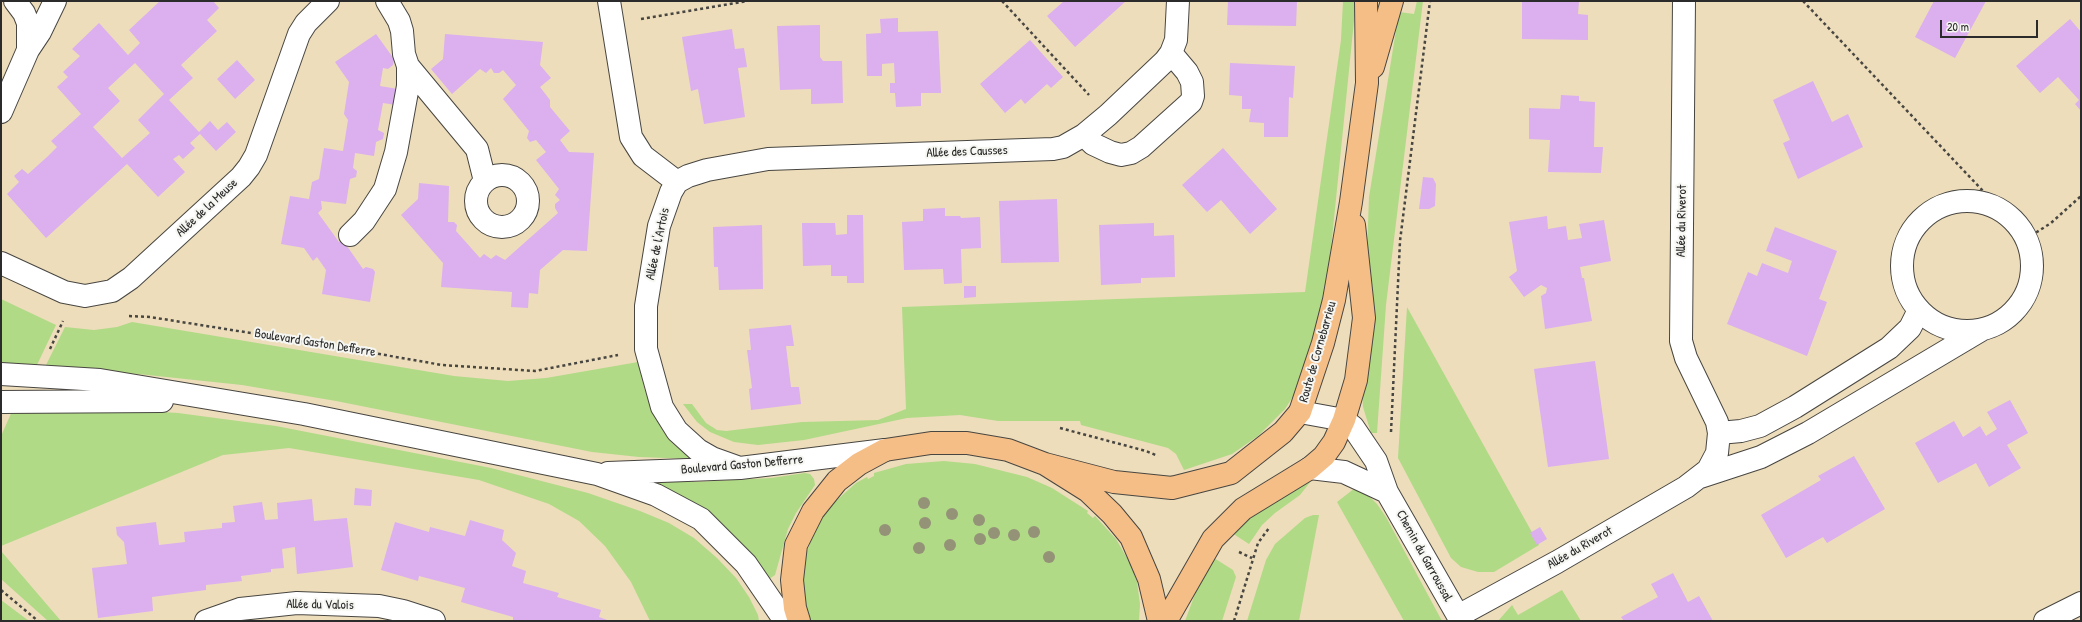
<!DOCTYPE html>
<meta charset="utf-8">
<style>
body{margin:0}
#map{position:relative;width:2082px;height:622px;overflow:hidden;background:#edddbb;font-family:"Patrick Hand",sans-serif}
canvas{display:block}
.frame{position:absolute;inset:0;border:2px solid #2b2b2b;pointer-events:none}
.scale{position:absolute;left:1940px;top:20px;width:98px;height:18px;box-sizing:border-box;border:2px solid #2b2b2b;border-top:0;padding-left:5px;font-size:12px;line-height:14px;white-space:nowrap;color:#2b2b2b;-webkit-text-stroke:3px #f6f6f2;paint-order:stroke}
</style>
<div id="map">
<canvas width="2082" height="622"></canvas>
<div class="frame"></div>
<div class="scale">20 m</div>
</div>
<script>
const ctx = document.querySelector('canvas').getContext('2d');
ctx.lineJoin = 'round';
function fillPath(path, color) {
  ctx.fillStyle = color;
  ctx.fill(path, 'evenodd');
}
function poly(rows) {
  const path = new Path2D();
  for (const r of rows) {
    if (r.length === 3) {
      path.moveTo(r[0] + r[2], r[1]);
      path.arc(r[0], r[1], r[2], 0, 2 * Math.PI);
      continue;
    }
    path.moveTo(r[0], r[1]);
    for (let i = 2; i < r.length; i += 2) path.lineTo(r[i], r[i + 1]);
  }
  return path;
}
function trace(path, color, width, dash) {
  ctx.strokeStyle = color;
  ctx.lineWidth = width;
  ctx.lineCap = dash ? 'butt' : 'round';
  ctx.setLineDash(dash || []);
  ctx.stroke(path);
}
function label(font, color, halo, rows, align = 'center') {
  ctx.font = font + ' "Patrick Hand",sans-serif';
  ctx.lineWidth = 4;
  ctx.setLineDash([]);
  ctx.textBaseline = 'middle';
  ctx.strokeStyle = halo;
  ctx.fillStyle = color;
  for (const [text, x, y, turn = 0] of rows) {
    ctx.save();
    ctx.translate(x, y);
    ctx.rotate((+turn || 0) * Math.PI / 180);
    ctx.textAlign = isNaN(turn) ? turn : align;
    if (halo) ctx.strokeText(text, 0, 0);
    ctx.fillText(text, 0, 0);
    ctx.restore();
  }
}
const green = poly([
 [1343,1,1356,1,1328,278,1305,378,1285,409,1258,436,1232,454,1184,470,1176,454,1168,448,1081,425,1080,421,998,421,960,415,907,418,804,440,758,445,734,442,710,432,697,422,683,404,692,404,706,423,717,430,726,431,802,422,878,420,906,409,902,307,1305,292,1341,40],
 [1417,1,1423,1,1386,305,1377,433,1371,433,1363,407,1362,389,1369,197,1399,12,1414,14],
 [1,299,56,325,36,367,1,365],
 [1407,307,1539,545,1494,572,1478,572,1461,567,1451,558,1398,458],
 [132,322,454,376,508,381,546,378,638,362,645,391,663,431,672,443,692,459,639,457,592,452,336,401,242,385,138,374,44,369,65,327,94,330,117,327],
 [100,408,178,413,276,426,491,468,588,493,640,511,669,523,694,538,717,558,736,578,749,597,758,615,759,621,650,621,631,582,605,546,579,521,549,504,479,480,289,448,223,455,1,546,1,436,13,409],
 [944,461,975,464,1027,477,1052,488,1088,511,1087,513,1093,518,1095,516,1116,539,1131,565,1137,582,1140,604,1139,621,809,621,805,605,802,581,805,558,813,534,822,516,838,499,856,483,867,477,868,479,874,476,874,473,906,464],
 [805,473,810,474,814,479,815,485,796,513,788,529,775,575,769,579,646,481,695,482,771,478],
 [1311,481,1300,495,1275,513,1262,525,1249,544,1232,533,1241,522,1304,482],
 [1355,488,1366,493,1377,504,1386,517,1442,621,1404,621,1337,502],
 [1313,515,1319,515,1299,621,1247,621,1266,560,1275,544,1305,518],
 [1,551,61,621,48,621,1,579],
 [1214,558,1233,570,1236,577,1222,621,1185,621,1195,594],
 [1562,590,1581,621,1498,621,1512,605,1518,615],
 [1,600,29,621,1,621]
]);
const building = poly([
 [160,1,213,1,219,8,207,20,217,31,181,65,193,78,169,100,199,132,210,121,218,130,227,122,236,132,216,151,200,134,190,143,195,148,183,159,179,155,173,159,185,172,158,197,127,164,46,238,7,194,19,182,14,176,22,169,28,174,47,157,57,147,51,141,81,114,57,87,68,77,63,72,80,56,72,49,99,23,128,55,140,43,129,30],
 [135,63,164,94,138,120,150,133,122,158,93,127,120,101,108,88],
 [1064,1,1124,1,1125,2,1075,47,1047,16],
 [1228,1,1297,1,1296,26,1227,25],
 [1522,1,1579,1,1578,14,1588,15,1588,40,1522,39],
 [1934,1,1986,1,1955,58,1915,37],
 [898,18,898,32,938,31,941,93,921,93,921,106,896,107,895,93,890,93,890,83,895,83,894,63,882,64,882,76,867,76,866,34,881,33,880,19],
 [2070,19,2081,32,2081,111,2075,104,2079,100,2058,77,2040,93,2016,66],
 [820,25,820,57,823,61,842,61,843,103,811,104,811,89,780,90,777,26],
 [732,29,735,49,744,48,747,67,738,68,745,117,704,124,698,89,691,91,682,37],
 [376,34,394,59,393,65,388,69,383,68,380,86,398,89,396,105,383,103,378,130,384,133,383,139,376,142,374,156,355,153,353,168,357,171,356,177,350,179,346,204,321,201,322,209,318,213,339,242,342,239,363,269,366,267,373,269,375,272,370,302,322,294,326,270,317,257,313,261,304,248,281,244,290,196,309,199,312,182,319,179,324,148,343,151,348,120,344,114,349,82,335,62],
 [445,34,543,42,540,65,551,78,540,87,550,100,550,107,570,131,560,140,569,152,594,153,587,251,563,250,540,270,538,294,529,293,528,308,511,307,512,292,441,287,443,263,401,215,418,199,419,183,449,186,448,222,454,222,457,225,456,231,480,258,484,254,491,259,496,255,505,260,558,213,555,208,555,204,560,200,555,195,559,189,536,160,546,152,536,140,530,142,527,138,529,131,503,99,516,85,503,70,499,73,494,73,491,68,486,73,480,69,452,94,431,69,443,59],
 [1030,40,1063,77,1051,88,1047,84,1025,104,1021,99,1005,113,980,84],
 [237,60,255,80,235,99,217,79],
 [1230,63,1295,66,1293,98,1289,97,1288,137,1264,137,1264,123,1249,122,1251,109,1242,109,1242,96,1229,95],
 [1813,81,1832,122,1848,114,1863,147,1798,179,1783,143,1790,140,1773,100],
 [1561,95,1579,96,1579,101,1595,102,1594,147,1603,147,1601,173,1548,172,1550,140,1529,139,1529,108,1560,109],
 [1223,148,1277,209,1250,234,1221,200,1207,212,1182,185],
 [1423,177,1433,178,1436,184,1435,206,1429,209,1419,209],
 [1057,199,1059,262,1001,263,999,201],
 [945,208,945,216,960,216,961,218,980,217,981,248,961,249,962,283,944,284,943,269,904,270,902,222,923,221,923,209],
 [847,215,863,215,864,283,847,283,847,276,831,276,831,265,803,266,802,223,835,223,836,235,847,234],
 [1547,216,1548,229,1566,226,1568,240,1582,238,1579,224,1604,220,1611,261,1580,267,1582,278,1584,278,1592,321,1545,329,1541,296,1546,293,1547,288,1541,285,1524,297,1509,277,1517,271,1509,222],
 [1154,223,1154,236,1174,235,1175,277,1141,278,1141,283,1101,285,1099,225],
 [762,225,763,289,719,290,718,267,714,267,713,227],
 [1775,227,1837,251,1819,299,1827,302,1807,356,1727,324,1748,272,1757,276,1762,263,1788,273,1792,261,1766,251],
 [964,286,976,286,976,297,964,298],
 [791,325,794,346,786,346,791,387,799,387,801,404,751,410,749,389,752,388,747,350,751,350,749,329],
 [1595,361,1609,459,1548,467,1534,369],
 [2010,400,2028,433,2007,445,2021,468,1989,487,1976,463,1938,483,1915,443,1954,421,1963,437,1980,426,1986,436,1997,429,1987,412],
 [1854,456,1885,509,1827,543,1823,537,1786,558,1761,515,1821,480,1818,476],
 [355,488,372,490,371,506,354,505],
 [312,499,314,521,347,518,353,567,297,574,295,547,282,549,284,568,271,569,271,572,241,576,242,581,206,585,206,590,152,597,153,611,98,618,92,568,127,564,124,542,117,535,116,527,156,522,159,545,185,542,184,532,222,528,222,523,235,522,233,506,262,502,265,520,278,519,277,503],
 [470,520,504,530,502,540,516,553,512,566,526,571,523,583,559,593,557,597,601,610,599,617,610,621,513,621,513,617,461,602,465,588,419,576,418,581,381,570,395,522,429,532,430,527,465,536],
 [1540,527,1547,539,1537,545,1530,533],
 [1673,573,1688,602,1699,596,1713,621,1624,621,1621,617,1658,597,1651,584]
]);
const path = poly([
 [1002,1,1089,95],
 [1803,1,2002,211],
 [641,19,747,1],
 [2026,239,2051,223,2081,196],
 [129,316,150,317,345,348,442,365,535,371,618,355],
 [50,349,63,321],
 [1060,428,1146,451,1158,456],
 [1391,432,1400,241,1430,1],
 [1239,552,1252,558],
 [1,590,38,621],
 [1234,621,1258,543,1269,528]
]);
const minor = poly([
 [15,1,24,13,28,23,28,50],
 [387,1,399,21,402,31,404,54,408,66,477,149,485,181],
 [609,1,631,137,643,156,677,182],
 [1,112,28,50,40,32,55,1],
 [1084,135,1093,144,1110,152,1121,155,1131,153,1141,147,1191,102,1193,96,1192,82,1187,72,1171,53],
 [502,201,26],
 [1967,266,65],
 [350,235,364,221,385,189,396,152,408,86,408,66],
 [1,263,64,292,85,296,112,291,131,278,241,177,249,167,256,155,299,34,306,23,328,1],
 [1,374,100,380,304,414,597,474,656,495,701,519,746,564,785,621],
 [1,402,162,401],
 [1300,412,1344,420,1353,427,1376,461,1387,492,1461,621],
 [1719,433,1741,431,1760,426,1795,407,1889,348,1910,328,1919,310],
 [740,468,712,458,698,450,677,431,662,407,646,349,646,306,659,226,671,192,677,182,688,176,707,170,768,159,1053,149,1063,147,1084,135,1108,115,1165,61,1171,53,1176,40,1178,1],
 [1310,468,1344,472,1387,492],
 [608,473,740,468,885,450],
 [1700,477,1761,457,1808,433,1983,329],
 [1458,616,1557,562,1686,487,1708,470,1717,453,1719,433,1717,422,1686,358,1681,341,1684,1],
 [206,621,240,609,297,603,379,606,403,611,434,621],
 [2045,621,2081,603]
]);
const major = poly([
 [1373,67,1392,1],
 [1045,464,1114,482,1172,488,1231,473,1283,432,1300,412,1323,343,1334,300,1351,202,1367,83,1366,1],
 [799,621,795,608,792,580,796,545,813,511,837,481,859,464,885,450,931,443,967,443,1008,450,1045,464,1088,491,1112,514,1131,537,1149,579,1159,621],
 [1166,621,1213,539,1243,509,1310,468,1324,456,1334,442,1344,420,1356,380,1364,318,1354,225]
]);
const trees = [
 [924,503],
 [952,514],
 [979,520],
 [925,523],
 [885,530],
 [1034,532],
 [994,533],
 [1014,535],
 [980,539],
 [950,545],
 [919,548],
 [1049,557]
];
const streetNames = [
 ["Allée des Causses",967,152,-2],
 ["Allée de la Meuse",207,208,-43],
 ["Allée du Riverot",1682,221,-89],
 ["Allée de l'Artois",658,244,-78],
 ["Boulevard Gaston Defferre",315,343,9],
 ["Route de Cornebarrieu",1318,352,-74],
 ["Boulevard Gaston Defferre",742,465,-5],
 ["Allée du Riverot",1580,548,-30],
 ["Chemin du Garroussal",1424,556,61],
 ["Allée du Valois",320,605,1]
];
fillPath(green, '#b0da86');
fillPath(building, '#dcafef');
trace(minor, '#484641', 24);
trace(major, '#484641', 24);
trace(path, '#484641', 2.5, [3, 3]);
trace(minor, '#fff', 22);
trace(major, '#f5be86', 22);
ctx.fillStyle = '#949378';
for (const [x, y] of trees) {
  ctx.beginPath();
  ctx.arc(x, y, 6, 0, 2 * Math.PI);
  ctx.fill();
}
label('13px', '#2b2b2b', '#f6f6f2', streetNames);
</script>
